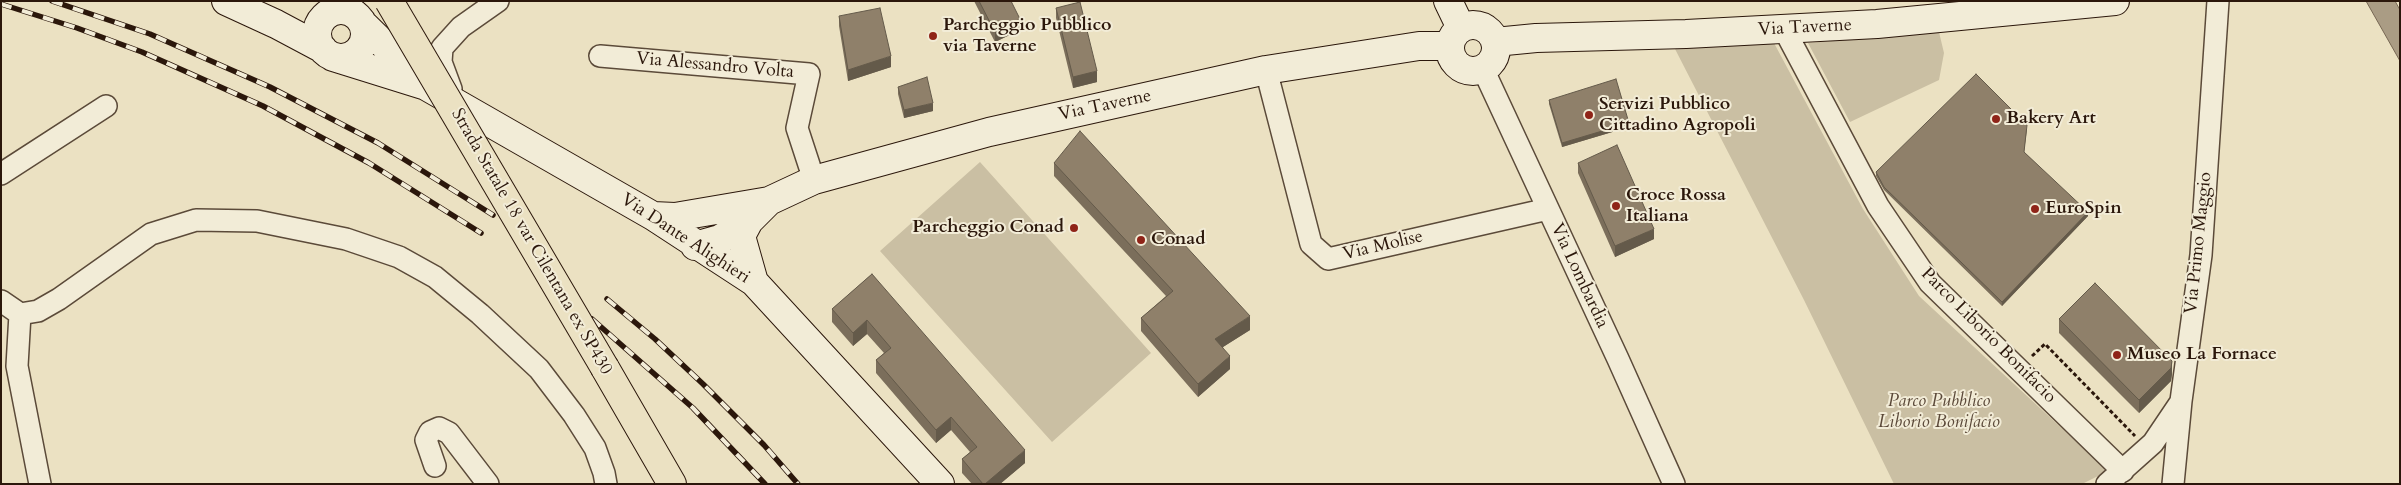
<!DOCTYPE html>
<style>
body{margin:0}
#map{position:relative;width:2401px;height:485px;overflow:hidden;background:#ebe1c2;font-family:Cardo,serif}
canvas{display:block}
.frame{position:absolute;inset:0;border:2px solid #2b170b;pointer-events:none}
</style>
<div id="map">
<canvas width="2401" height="485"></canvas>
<div class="frame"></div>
</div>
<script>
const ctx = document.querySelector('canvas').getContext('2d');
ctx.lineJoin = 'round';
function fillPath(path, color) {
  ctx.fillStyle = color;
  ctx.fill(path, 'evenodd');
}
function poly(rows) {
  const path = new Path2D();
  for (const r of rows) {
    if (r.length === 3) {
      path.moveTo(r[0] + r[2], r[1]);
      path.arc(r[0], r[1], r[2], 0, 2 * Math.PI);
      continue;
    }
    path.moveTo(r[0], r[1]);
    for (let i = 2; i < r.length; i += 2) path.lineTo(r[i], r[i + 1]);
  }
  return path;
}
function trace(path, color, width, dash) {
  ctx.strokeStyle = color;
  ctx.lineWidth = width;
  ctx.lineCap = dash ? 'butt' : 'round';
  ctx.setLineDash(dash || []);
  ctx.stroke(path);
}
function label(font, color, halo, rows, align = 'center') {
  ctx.font = font + ' Cardo,serif';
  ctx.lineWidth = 4;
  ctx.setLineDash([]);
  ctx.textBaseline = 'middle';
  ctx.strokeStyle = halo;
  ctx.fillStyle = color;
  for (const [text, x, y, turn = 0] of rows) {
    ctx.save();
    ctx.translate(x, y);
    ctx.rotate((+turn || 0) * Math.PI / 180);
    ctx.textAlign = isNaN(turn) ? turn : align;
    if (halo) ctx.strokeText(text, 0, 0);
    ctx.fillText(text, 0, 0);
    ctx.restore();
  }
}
const green = poly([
 [1939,32,1944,53,1939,80,1850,122,1808,43],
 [1774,43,1863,209,1919,296,2108,471,2082,484,1894,484,1804,300,1675,49],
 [980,162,1151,353,1052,442,880,251]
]);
const water = poly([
 [2366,1,2395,1,2400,10,2400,61,2366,1]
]);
const path = poly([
 [2032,356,2045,344,2135,436]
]);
const street = poly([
 [349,1,356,13],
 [331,11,331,1],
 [1784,29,1878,206,1930,283,2123,471],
 [600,56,809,74,797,128,814,180],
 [1483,69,1618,359,1674,484],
 [1266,70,1311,244,1328,259,1548,209],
 [451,89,441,62,442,48,461,27,498,1],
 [1,174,106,106],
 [1,301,20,314,38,311,59,299,151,234,196,220,257,221,346,239,399,257,435,277,480,314,539,369,574,415,595,448,604,473,606,484],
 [20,314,17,366,40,484],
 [435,466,426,440,430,432,439,428,449,433,488,484],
 [2107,484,2153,443,2180,403],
 [2173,484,2181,401,2201,255,2218,1]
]);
const secondary = poly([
 [226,1,276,24,323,49],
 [1448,1,1461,28],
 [341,34,24],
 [1473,48,23],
 [365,26,422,82],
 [1495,42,1536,38,1686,34,1877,24,2115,1],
 [333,57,426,86,653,216,754,282,940,484],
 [653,216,675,217,769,201,814,180,989,132,1266,70,1419,46,1450,46],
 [749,221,741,236,754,282],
 [695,246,720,239,749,221,769,201]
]);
const highway = poly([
 [605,368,672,484]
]);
const rail = poly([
 [52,1,150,34,270,87,378,143,493,215],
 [1,4,77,28,142,52,263,106,369,163,481,233],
 [607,299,655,339,703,384,764,445,798,484],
 [592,319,693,408,765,484]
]);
const highwayBridge = poly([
 [389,1,605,368]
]);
const wall = poly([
 [974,1,1011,1,1020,30,995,42],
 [1056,8,1097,82,1073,88,1056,18],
 [839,16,891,67,848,81,839,26],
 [898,87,933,111,904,118,898,94],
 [1549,100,1629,127,1562,147,1549,104],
 [2027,129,2024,152,2088,216,2002,306,1884,190,1876,176,1876,172],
 [1054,163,1250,330,1223,347,1230,369,1198,397,1141,331,1141,318,1166,296,1054,176],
 [1578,163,1654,239,1615,257,1578,173],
 [872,274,1025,463,1000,484,972,484,962,473,962,459,970,452,951,430,936,443,876,373,876,360,884,353,867,334,853,346,832,322,832,309],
 [2059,319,2172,374,2171,381,2139,413,2059,333]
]);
const shadedWall = poly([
 [1020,19,1020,30,995,42,995,32],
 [891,56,891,67,848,81,848,70],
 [1097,71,1097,82,1073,88,1073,77],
 [933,103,933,111,904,118,904,110],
 [1629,123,1629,127,1562,147,1562,143],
 [2088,212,2088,216,2002,306,2002,302],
 [1654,229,1654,239,1615,257,1615,246],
 [1250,316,1250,330,1215,352,1215,339],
 [867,320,867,334,853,346,853,333],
 [1230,356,1230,369,1198,397,1198,384],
 [2172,361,2172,374,2171,381,2139,413,2139,400],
 [951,417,951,430,936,443,936,430],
 [1025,450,1025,463,1000,484,985,484]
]);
const building = poly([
 [979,1,1011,1,1020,19,995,32,979,1],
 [1080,2,1097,71,1073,77,1056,8,1080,2],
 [880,8,891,56,848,70,839,16,880,8],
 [1976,74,2027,125,2024,152,2088,212,2002,302,1884,187,1876,172,1976,74],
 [927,77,933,103,904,110,898,87,927,77],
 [1616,79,1629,123,1562,143,1549,100,1616,79],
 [1080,131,1250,316,1215,339,1230,356,1198,384,1141,318,1173,291,1054,163,1080,131],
 [1617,145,1654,229,1615,246,1578,163,1617,145],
 [872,274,1025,450,985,484,983,484,962,459,977,447,951,417,936,430,876,360,891,348,867,320,853,333,832,309,872,274],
 [2095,283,2172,361,2171,368,2139,400,2059,319,2095,283]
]);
const markers = [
 [933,36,5,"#8f2418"],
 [1589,115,5,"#8f2418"],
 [1996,119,5,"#8f2418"],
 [1616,206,5,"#8f2418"],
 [2035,209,5,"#8f2418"],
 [1074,228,5,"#8f2418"],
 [1141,240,5,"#8f2418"],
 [2117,355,5,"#8f2418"]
];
const poiNames = [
 ["Parcheggio Pubblico",943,26],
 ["via Taverne",943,47],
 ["Servizi Pubblico",1599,105],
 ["Cittadino Agropoli",1599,126],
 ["Bakery Art",2006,119],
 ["Croce Rossa",1626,196],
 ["Italiana",1626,217],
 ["EuroSpin",2045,209],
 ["Parcheggio Conad",1064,228,"right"],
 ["Conad",1151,240],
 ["Museo La Fornace",2127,355]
];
const streetNames = [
 ["Via Taverne",1805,28,-3],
 ["Via Alessandro Volta",715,66,5],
 ["Via Taverne",1105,106,-12],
 ["Via Dante Alighieri",685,239,33],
 ["Strada Statale 18 var Cilentana ex SP430",531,242,60],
 ["Via Primo Maggio",2199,243,-84],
 ["Via Molise",1383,246,-13],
 ["Via Lombardia",1579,276,65],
 ["Parco Liborio Bonifacio",1988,336,45]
];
const parkNames = [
 ["Parco Pubblico",1939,402],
 ["Liborio Bonifacio",1939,423]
];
fillPath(green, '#cabfa3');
fillPath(water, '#aa9c84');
trace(water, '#776754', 1);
trace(street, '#5b4a39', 24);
trace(secondary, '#2b170b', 30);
trace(highway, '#2b170b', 30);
trace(path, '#2b170b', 3, [4, 2.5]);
trace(street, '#f2ecd7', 21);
trace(secondary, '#f2ecd7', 28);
trace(highway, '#ebe1c2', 28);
trace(rail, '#2b170b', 5.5);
trace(rail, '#f2ecd7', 4, [11]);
trace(highwayBridge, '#2b170b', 30, []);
trace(highwayBridge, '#ebe1c2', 28);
fillPath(wall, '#7b6e5b');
fillPath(shadedWall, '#645a4a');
fillPath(building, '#8f806a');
trace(building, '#645a4a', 1);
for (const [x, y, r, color] of markers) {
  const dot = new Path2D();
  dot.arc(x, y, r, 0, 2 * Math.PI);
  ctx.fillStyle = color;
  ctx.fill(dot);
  trace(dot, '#f2ecd7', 2);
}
label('bold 18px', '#2b170b', '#f2ecd7', poiNames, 'left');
label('18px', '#2b170b', '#f2ecd7', streetNames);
label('italic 18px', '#5b4939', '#f2ecd7', parkNames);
</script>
